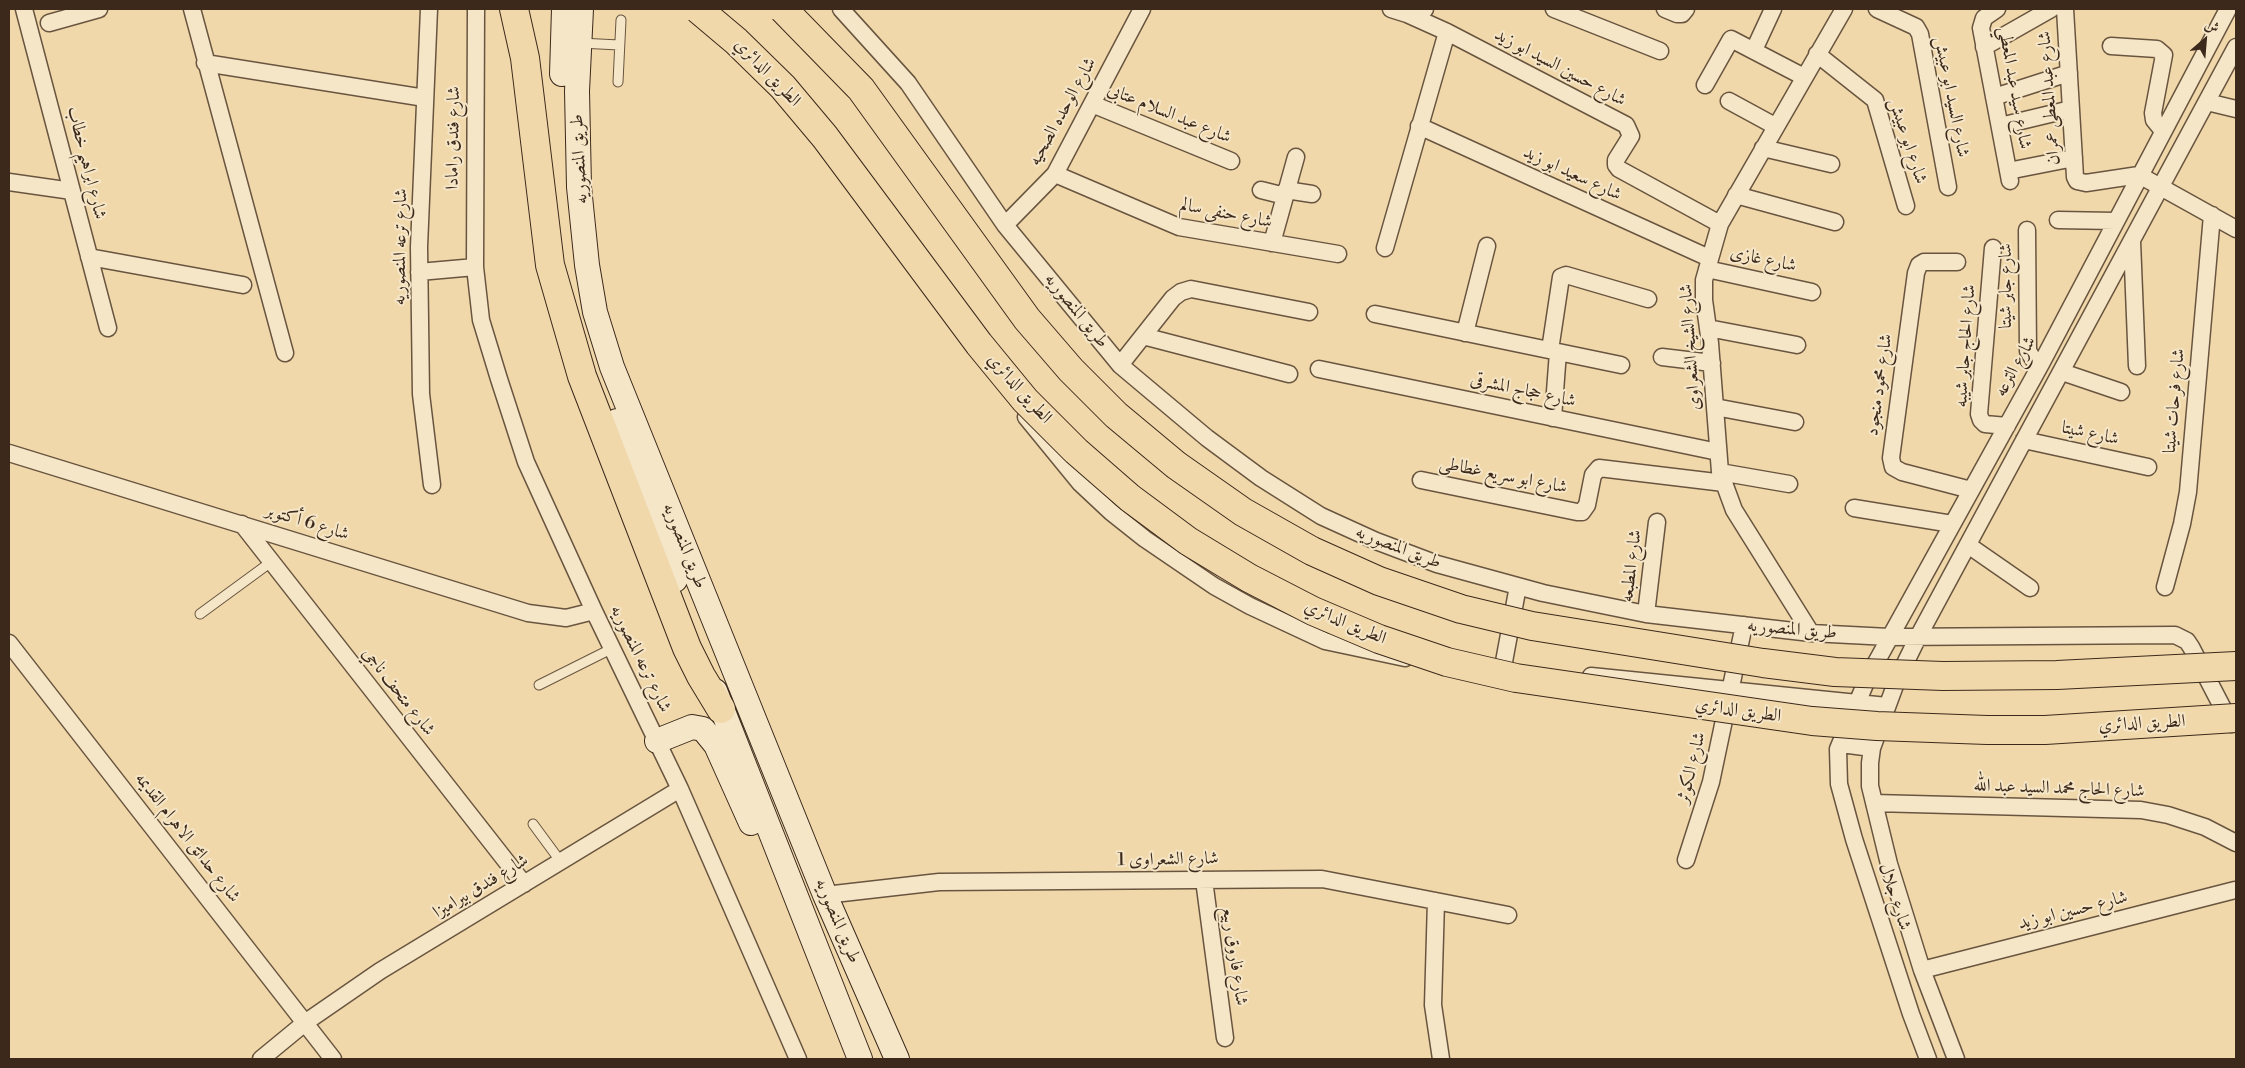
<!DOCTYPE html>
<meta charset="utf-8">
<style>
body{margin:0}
#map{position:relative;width:2245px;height:1068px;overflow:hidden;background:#f0d8ab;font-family:"Libre Bodoni",Amiri,serif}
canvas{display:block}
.frame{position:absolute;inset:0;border:10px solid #3c291b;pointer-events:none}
.north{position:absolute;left:2180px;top:15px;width:50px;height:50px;-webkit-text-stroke:4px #f5e6c8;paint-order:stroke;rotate:27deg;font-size:14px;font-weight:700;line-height:20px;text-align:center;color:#3c291b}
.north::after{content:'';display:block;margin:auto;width:18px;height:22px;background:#3c291b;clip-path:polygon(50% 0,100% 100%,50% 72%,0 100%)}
</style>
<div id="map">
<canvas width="2245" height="1068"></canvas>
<div class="frame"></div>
<div class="north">ش</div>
</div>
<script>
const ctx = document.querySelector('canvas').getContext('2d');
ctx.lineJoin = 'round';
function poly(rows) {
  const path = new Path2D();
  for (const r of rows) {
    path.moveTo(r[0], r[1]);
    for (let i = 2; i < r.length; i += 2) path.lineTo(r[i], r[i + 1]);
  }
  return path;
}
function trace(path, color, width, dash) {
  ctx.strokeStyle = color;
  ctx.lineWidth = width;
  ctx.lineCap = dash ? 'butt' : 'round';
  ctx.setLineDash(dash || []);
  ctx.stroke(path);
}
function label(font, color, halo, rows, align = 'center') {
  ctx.font = font + ' "Libre Bodoni",Amiri,serif';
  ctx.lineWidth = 4;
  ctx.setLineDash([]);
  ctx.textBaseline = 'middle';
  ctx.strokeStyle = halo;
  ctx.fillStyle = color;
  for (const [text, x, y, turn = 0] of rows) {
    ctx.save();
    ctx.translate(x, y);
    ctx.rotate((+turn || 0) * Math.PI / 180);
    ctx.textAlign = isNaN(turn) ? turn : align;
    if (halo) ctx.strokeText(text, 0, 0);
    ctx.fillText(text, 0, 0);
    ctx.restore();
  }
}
const lane = poly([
 [580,43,619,45],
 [618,82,621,20],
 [200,614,271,562],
 [539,685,613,648],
 [533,824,561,862]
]);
const street = poly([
 [24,9,108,328],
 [192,9,285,353],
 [429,9,419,247,421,394,432,485],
 [476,9,475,267,481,320,499,379,526,462,594,611,680,789,798,1059],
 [841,9,908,83,1005,225,1120,365,1207,438,1261,478,1321,516,1376,541,1437,564,1543,593,1646,614,1811,633,1889,637,2175,635,2187,641,2191,647,2231,724],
 [1391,9,1407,14,1422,12,1425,9],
 [1554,9,1660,51],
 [1665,9,1677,14,1682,14,1686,9],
 [1877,9,1916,27,1920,34,1948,187],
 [1997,9,1984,18,1981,28,2010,181],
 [2065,9,2075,177,2077,181,2086,183,2139,175,2236,229],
 [1407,14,1447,32,1626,125,1631,136,1616,160,1616,165,1619,169,1720,224],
 [49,23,99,9],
 [2111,46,2157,49,2164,55,2153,113,2154,120,2163,131],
 [1984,47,2051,9],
 [1754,50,1773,9],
 [1817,54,1875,100,1906,206],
 [205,63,425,98],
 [1705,85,1731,39,1804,77],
 [1994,97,2069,73],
 [1729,101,1775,126],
 [2207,102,2236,109],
 [1092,104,1231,161],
 [1419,126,1709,258],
 [2000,126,2071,109],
 [1763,148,1831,164],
 [2008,171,2074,158],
 [1055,174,1179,227,1338,254],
 [9,182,72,191],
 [1261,190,1285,196],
 [1286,190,1312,194],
 [1736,195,1835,222],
 [2058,220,2115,221],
 [1005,225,1055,174,1142,9],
 [2027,230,2028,351,2035,362,2041,364],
 [2132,241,2137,366],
 [1272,243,1296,157],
 [1385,248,1447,32],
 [1993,248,1979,414,1981,420,1985,424,2007,426],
 [89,257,243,285],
 [1957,262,1924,262,1919,265,1916,273,1891,458,1893,467,1902,472,1971,490],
 [1707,269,1812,292],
 [419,272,475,267],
 [1375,314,1621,365],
 [1708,328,1797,345],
 [1465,333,1487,246],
 [1143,336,1289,374],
 [1550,350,1561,277,1566,275,1648,299],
 [1662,357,1712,363],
 [1120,365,1173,298,1181,292,1191,289,1309,312],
 [1319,369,1718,452],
 [2062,372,2121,392],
 [1715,407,1795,422],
 [1026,417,1080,483,1111,512,1145,539,1214,586,1250,606,1325,641,1405,658],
 [1553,418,1558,352],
 [2024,440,2148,467],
 [9,453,528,613,566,618,594,611],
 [1720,472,1789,484],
 [1421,480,1577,512,1582,512,1587,505,1593,475,1599,468,1724,483],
 [1854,508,1952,524],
 [242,524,524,884],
 [1968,545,2030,588],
 [2165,587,2182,524,2188,492,2212,215],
 [1646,614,1657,522],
 [1811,633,1734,510,1720,472,1710,343,1704,300,1704,280,1720,224,1844,9],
 [9,643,333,1059],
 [1503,667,1518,586],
 [1591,676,1887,706],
 [1841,744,1872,748],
 [1874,803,2141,810,2168,815,2205,827,2236,843],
 [1686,860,1711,782,1744,625],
 [1204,880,1225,1038],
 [825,895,939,882,1322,879,1508,915],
 [1436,901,1433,1005,1441,1059],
 [1922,970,2235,890],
 [261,1059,306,1022,380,971,680,789],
 [1928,1059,1911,1014,1854,839,1839,784,1838,749,1868,677,2041,364,2228,9],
 [1956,1059,1922,970,1889,864,1870,786,1870,763,1872,748,1897,680,1918,637,2236,47]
]);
const secondary = poly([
 [581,9,577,91,579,187,587,265,595,312,612,367,825,895,897,1059],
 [562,74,564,9],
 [617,421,675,580],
 [715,691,860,1059],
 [657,741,692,727,703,729,716,745,751,823]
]);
const highway = poly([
 [514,9,525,58,550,265,582,376,687,648,701,676,721,709]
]);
const highwayBridge = poly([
 [698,9,736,41,783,87,825,137,979,344,1025,400,1076,451,1130,498,1188,541,1249,578,1313,611,1379,639,1447,662,1516,678,1812,721,1877,726,1987,730,2045,730,2236,718],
 [783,9,861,89,1027,319,1071,370,1116,415,1176,465,1243,512,1312,551,1379,581,1461,609,1532,626,1763,663,1835,672,1943,676,2057,675,2236,666]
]);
const streetNames = [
 ["شارع حسين السيد ابو زيد",1560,68,28],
 ["الطريق الدائري",767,73,46],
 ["شارع سيد عبد المعطي",2014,88,80],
 ["شارع السيد ابو عبيش",1951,97,79],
 ["شارع عبد المعطى عمران",2050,98,-94],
 ["شارع الوحده الصحيه",1063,112,-61],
 ["شارع عبد السلام عتابى",1169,114,22],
 ["شارع فندق رامادا",454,138,-89],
 ["شارع ابو عبيش",1907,141,72],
 ["طريق المنصوريه",580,159,-93],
 ["شارع ابراهيم خطاب",86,163,76],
 ["شارع سعيد ابو زيد",1572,174,25],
 ["شارع حنفى سالم",1226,214,11],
 ["شارع ترعه المنصوريه",401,247,-89],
 ["شارع غازى",1763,260,12],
 ["شارع جابر شيتا",2007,286,-90],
 ["طريق المنصوريه",1076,311,51],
 ["شارع الحاج جابر شيبه",1966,346,-86],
 ["شارع الشيخ الشعراوى",1691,347,-94],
 ["شارع الترعه",2016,367,-61],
 ["شارع محمود منجود",1880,385,-82],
 ["الطريق الدائري",1019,389,48],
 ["شارع حجاج المشرقى",1523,391,12],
 ["شارع فرحات شيتا",2175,401,-85],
 ["شارع شيتا",2090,434,12],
 ["شارع ابو سريع غطاطى",1503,476,11],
 ["شارع 6 أكتوبر",307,523,17],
 ["طريق المنصوريه",684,546,68],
 ["طريق المنصوريه",1398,548,21],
 ["شارع المطبعه",1632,566,-83],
 ["الطريق الدائري",1345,623,23],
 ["طريق المنصوريه",1792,630,5],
 ["شارع ترعه المنصوريه",640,659,64],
 ["شارع متحف ناجي",398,692,52],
 ["الطريق الدائري",1738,711,8],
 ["الطريق الدائري",2142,724,-3],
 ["شارع الكوثر",1692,768,-76],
 ["شارع الحاج محمد السيد عبد الله",2059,789,2],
 ["شارع حدائق الاهرام القديمه",187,838,52],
 ["شارع الشعراوى 1",1168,860,-1],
 ["شارع فندق بيراميزا",481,887,-31],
 ["شارع جلال",1894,897,72],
 ["شارع حسين ابو زيد",2073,911,-14],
 ["طريق المنصوريه",837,921,67],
 ["شارع فاروق ربيع",1234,956,82]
];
trace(lane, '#69553f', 11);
trace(street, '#69553f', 19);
trace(secondary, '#3c291b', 26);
trace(highway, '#3c291b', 30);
trace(lane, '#f5e6c8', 9);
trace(street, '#f5e6c8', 16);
trace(secondary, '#f5e6c8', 24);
trace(highway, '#f0d8ab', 28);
trace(highwayBridge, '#3c291b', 30, []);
trace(highwayBridge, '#f0d8ab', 28);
label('18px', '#3c291b', '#f5e6c8', streetNames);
</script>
